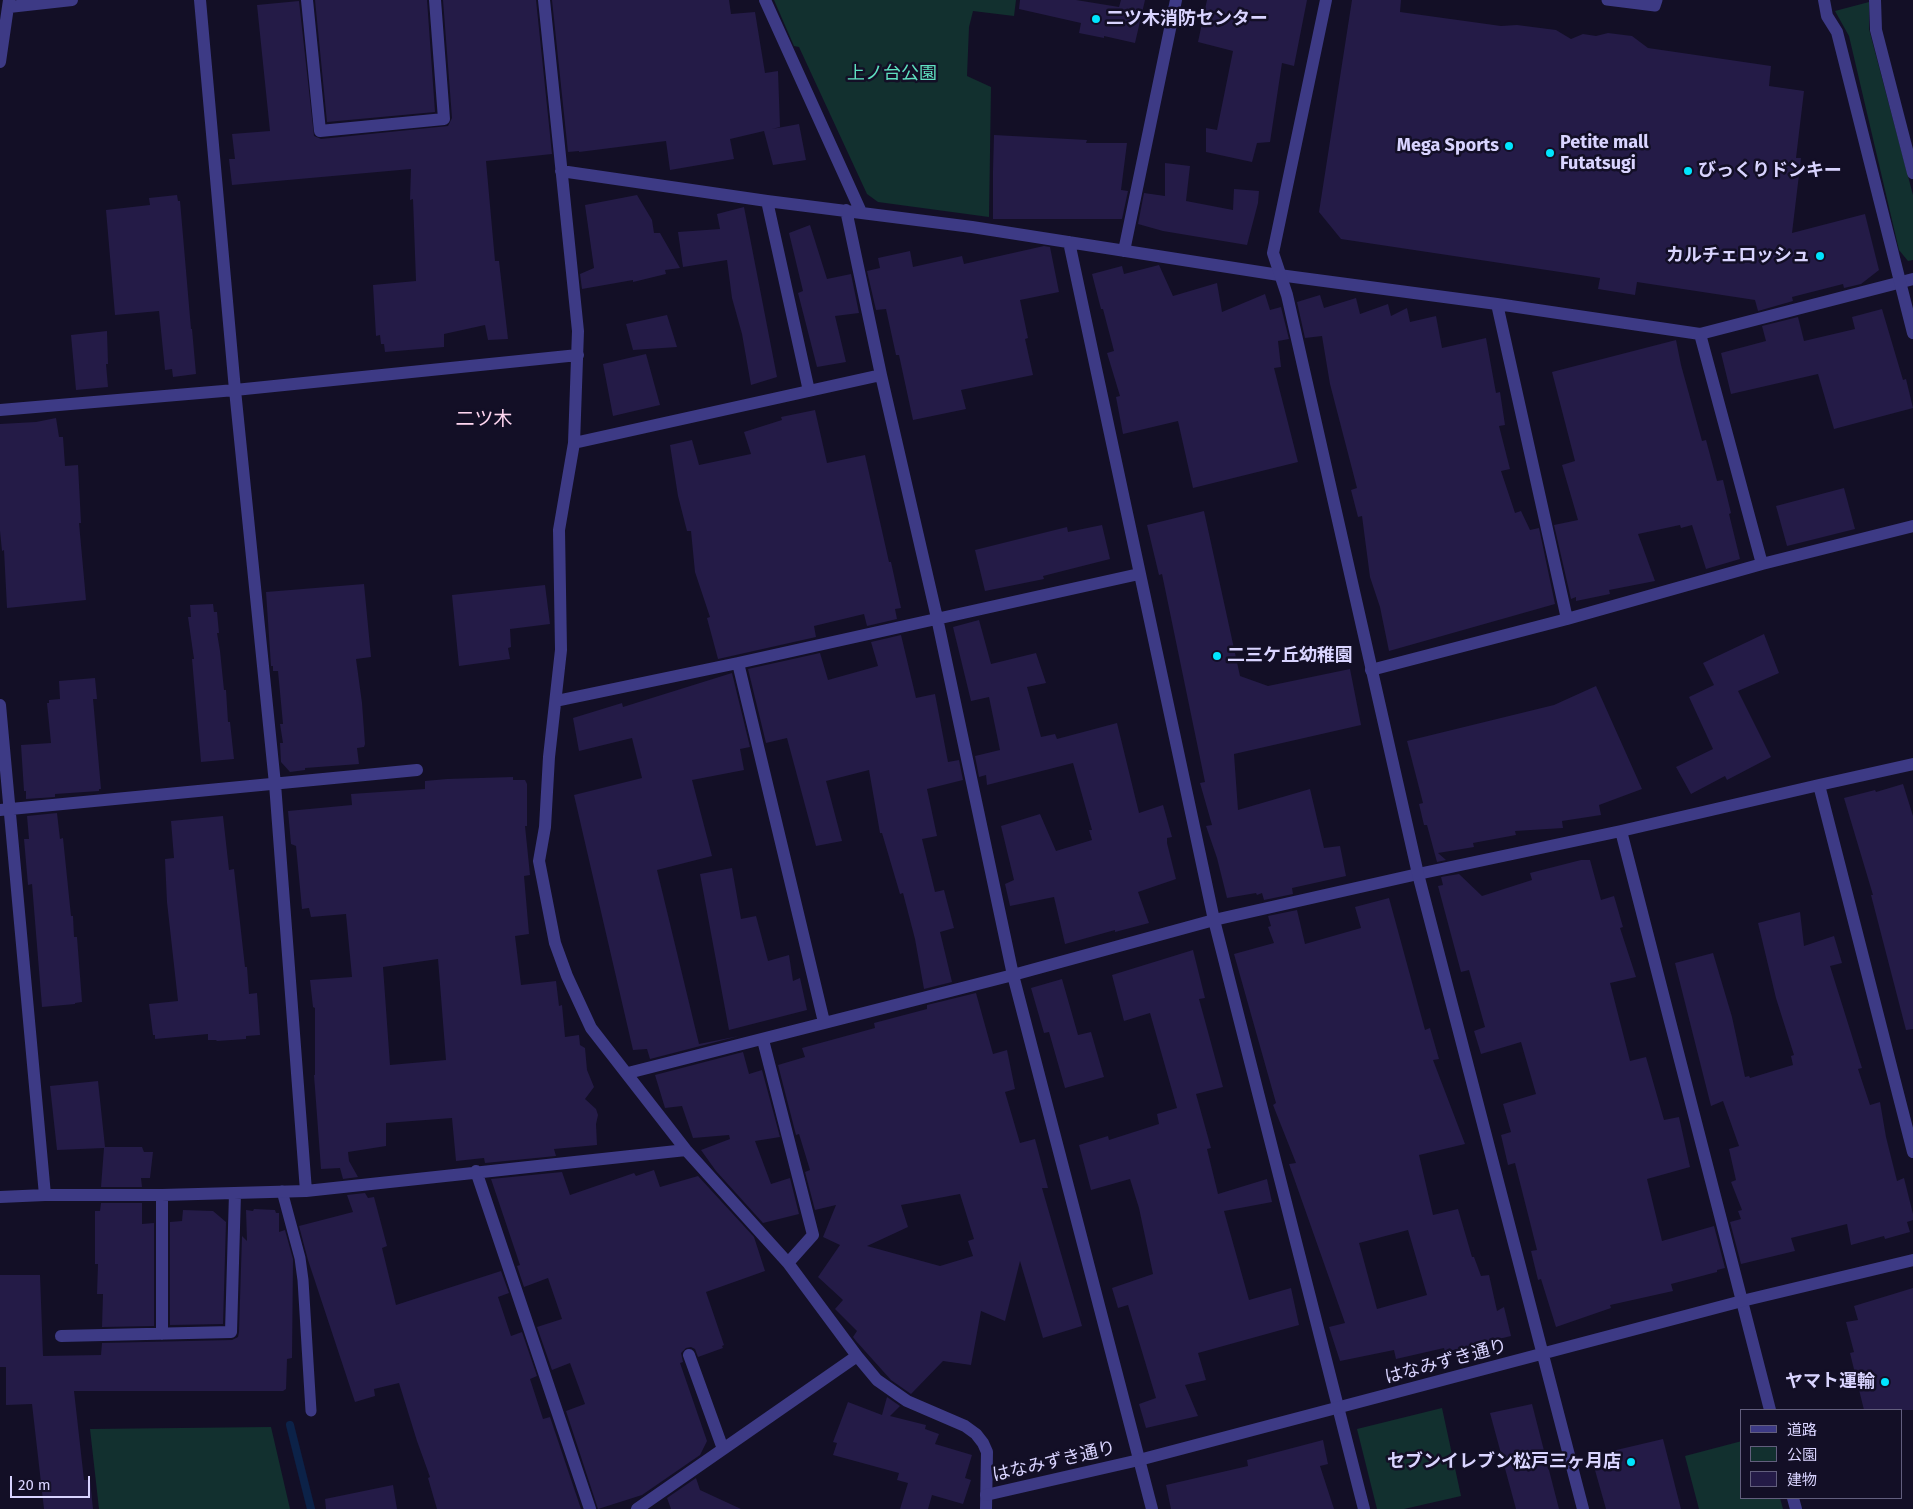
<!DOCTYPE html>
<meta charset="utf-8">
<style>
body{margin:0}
#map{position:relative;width:1913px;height:1509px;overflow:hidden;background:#130f26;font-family:"Fira Sans","Noto Sans JP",sans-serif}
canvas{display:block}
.legend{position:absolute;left:1740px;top:1409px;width:162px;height:90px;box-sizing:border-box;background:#130f26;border:1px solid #625e7d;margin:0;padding:6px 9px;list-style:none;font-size:15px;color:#d9d4ff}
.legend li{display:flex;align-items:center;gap:10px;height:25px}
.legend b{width:25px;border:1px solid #625e7d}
.scale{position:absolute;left:10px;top:1476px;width:80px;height:22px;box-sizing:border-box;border:2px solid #d9d4ff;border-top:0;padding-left:6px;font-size:15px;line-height:18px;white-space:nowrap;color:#d9d4ff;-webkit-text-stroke:4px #130f26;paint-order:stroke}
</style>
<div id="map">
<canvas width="1913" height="1509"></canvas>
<ul class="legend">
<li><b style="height:6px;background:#3d3a85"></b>道路</li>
<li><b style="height:14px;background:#12302f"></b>公園</li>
<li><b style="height:14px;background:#241b47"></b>建物</li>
</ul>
<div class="scale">20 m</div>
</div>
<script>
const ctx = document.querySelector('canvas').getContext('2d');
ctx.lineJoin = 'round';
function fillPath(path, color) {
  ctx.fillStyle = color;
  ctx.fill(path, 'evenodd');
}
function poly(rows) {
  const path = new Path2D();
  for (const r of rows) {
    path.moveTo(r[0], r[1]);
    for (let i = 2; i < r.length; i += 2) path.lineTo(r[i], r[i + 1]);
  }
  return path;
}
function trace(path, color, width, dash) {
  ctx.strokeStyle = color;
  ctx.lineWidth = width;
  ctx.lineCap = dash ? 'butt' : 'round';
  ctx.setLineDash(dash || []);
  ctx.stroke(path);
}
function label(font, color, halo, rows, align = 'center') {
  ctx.font = font + ' "Fira Sans","Noto Sans JP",sans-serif';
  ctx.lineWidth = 5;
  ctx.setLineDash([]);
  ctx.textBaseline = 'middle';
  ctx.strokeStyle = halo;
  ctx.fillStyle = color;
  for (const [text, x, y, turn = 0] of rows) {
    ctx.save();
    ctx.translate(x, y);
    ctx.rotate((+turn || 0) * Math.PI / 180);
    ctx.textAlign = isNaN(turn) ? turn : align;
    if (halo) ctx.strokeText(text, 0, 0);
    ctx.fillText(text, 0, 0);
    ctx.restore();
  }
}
const green = poly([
 [774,0,1016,0,1014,16,973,11,969,27,967,76,991,87,989,217,878,202,867,194,799,47,794,46],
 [1869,2,1869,29,1913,195,1913,260,1908,261,1899,250,1849,36,1835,11],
 [1442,1408,1461,1496,1404,1509,1377,1509,1357,1429],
 [271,1427,290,1509,99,1509,90,1429],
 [1742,1441,1742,1498,1780,1498,1783,1509,1699,1509,1685,1456]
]);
const stream = poly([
 [290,1425,311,1509]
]);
const building = poly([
 [315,0,427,0,435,112,327,122],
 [443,0,536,0,552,154,486,161,495,261,499,261,508,339,488,340,485,325,444,334,444,347,385,352,384,344,381,344,380,335,376,336,373,285,416,281,413,199,410,200,411,169,232,185,229,159,235,159,232,134,270,131,257,5,299,1,314,136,321,139,448,126,452,118],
 [552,0,729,0,731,14,755,12,765,73,778,71,780,127,772,129,799,124,806,160,773,165,764,131,730,139,734,159,670,170,666,141,579,152,579,151,568,152],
 [1020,0,1076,0,1119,7,1121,0,1145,0,1135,43,1104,36,1104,38,1079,33,1081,23,1019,9],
 [1207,0,1307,0,1294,66,1282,63,1270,142,1257,143,1252,162,1206,152,1206,128,1217,130,1233,51,1198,42],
 [1352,0,1401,0,1400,12,1501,26,1517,25,1556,30,1571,39,1583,34,1596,36,1608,33,1632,36,1648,48,1771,66,1769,86,1804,91,1796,158,1801,158,1792,233,1865,214,1879,270,1861,284,1844,288,1843,284,1792,297,1793,301,1758,311,1755,300,1637,282,1635,295,1598,289,1600,278,1341,239,1319,212],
 [994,135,1087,140,1086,143,1127,143,1121,190,1128,191,1122,219,993,219,993,171],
 [1165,163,1190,166,1186,201,1233,210,1234,189,1259,191,1258,203,1247,245,1163,231,1138,224,1144,193,1165,196],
 [177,195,178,201,180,201,191,329,192,329,196,374,173,377,172,369,165,370,159,311,115,315,106,210,150,205,149,198],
 [637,195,652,220,654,233,660,233,680,268,665,270,666,274,633,282,633,280,582,289,580,274,594,268,585,205],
 [744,207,777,377,751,385,742,334,732,298,727,260,683,267,678,232,720,229,717,214],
 [810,225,827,279,851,274,859,313,835,316,846,362,817,367,798,293,803,291,789,233],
 [1044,246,1050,247,1059,292,1020,300,1028,338,1025,339,1033,375,961,390,966,409,913,420,899,355,896,355,886,309,876,310,867,271,880,268,878,258,910,251,913,267,962,256,964,264],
 [1159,265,1173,296,1217,283,1222,312,1265,294,1270,310,1281,307,1289,339,1278,341,1281,367,1274,368,1298,462,1193,488,1178,421,1123,434,1116,397,1120,396,1107,353,1114,351,1103,309,1101,309,1092,274,1122,266,1124,274],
 [1320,295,1324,308,1356,298,1360,314,1388,304,1391,316,1407,308,1410,322,1436,316,1442,348,1486,338,1496,393,1500,392,1505,425,1499,426,1510,469,1501,471,1515,513,1521,511,1530,530,1539,528,1555,604,1389,651,1380,607,1370,577,1362,516,1358,517,1351,490,1357,488,1330,384,1322,336,1305,338,1297,302],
 [1882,309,1903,380,1906,379,1913,408,1834,429,1818,374,1731,394,1721,353,1766,341,1762,326,1798,317,1804,341,1855,329,1852,317],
 [667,315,677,347,633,350,626,324],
 [107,331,108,364,106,364,108,387,76,390,71,335],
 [1676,340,1681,365,1702,441,1706,440,1717,481,1723,480,1731,513,1729,514,1740,559,1706,569,1692,525,1681,528,1680,525,1638,534,1655,581,1609,590,1610,594,1576,601,1576,597,1571,599,1554,525,1578,520,1562,465,1575,461,1552,372],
 [646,354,660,405,613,416,603,364],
 [815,410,827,463,865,455,889,562,891,562,901,608,895,609,897,619,867,626,864,614,814,626,816,637,718,659,707,618,710,617,695,572,691,531,687,531,678,496,670,445,692,440,699,465,751,454,744,432,782,420,781,417],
 [56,418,59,437,63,437,65,466,78,465,81,523,79,523,86,600,7,608,4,550,2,551,0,531,0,424,36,422],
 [1844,488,1855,529,1787,546,1776,506],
 [1204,511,1240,676,1268,686,1350,669,1361,725,1234,754,1238,810,1310,789,1324,848,1340,846,1346,876,1292,888,1293,894,1264,900,1262,893,1257,895,1256,893,1227,898,1217,858,1206,826,1212,825,1200,783,1205,782,1162,574,1159,575,1147,525],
 [1102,525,1110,559,1043,576,1044,579,985,591,975,550,1067,527,1068,532],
 [364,584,371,657,356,659,362,703,365,744,364,747,357,748,359,764,305,768,305,770,290,772,281,762,280,743,283,743,280,724,283,724,278,671,273,671,273,666,271,666,266,592],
 [545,585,550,624,510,629,511,647,508,648,510,659,459,666,452,595],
 [213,604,214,612,217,612,219,633,217,633,220,651,224,690,226,690,228,722,230,722,234,759,201,762,192,659,194,659,188,617,191,617,190,605],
 [979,620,991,664,1036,653,1046,683,1027,687,1041,737,1055,734,1057,739,1117,723,1139,813,1163,805,1172,837,1167,838,1167,843,1176,879,1138,892,1149,923,1115,932,1115,930,1065,944,1054,897,1010,906,1005,884,1014,880,1001,826,1040,814,1056,851,1092,840,1089,830,1092,830,1073,763,987,785,986,775,979,777,975,756,1000,750,989,697,971,701,953,627],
 [1764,634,1779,673,1738,691,1771,757,1727,780,1725,776,1691,794,1676,767,1713,749,1689,697,1714,685,1703,663],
 [901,635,916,698,935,694,948,762,959,760,963,780,927,789,937,836,922,839,935,892,944,890,954,928,940,932,952,982,924,989,915,939,903,893,900,894,882,833,880,833,869,770,826,781,842,841,816,846,787,738,766,743,748,669,820,653,828,680,878,666,871,642],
 [732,673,750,747,740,749,744,770,692,780,712,856,657,870,699,1044,739,1036,650,1059,647,1049,633,1050,574,795,642,778,632,738,579,751,573,718,622,703,623,707],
 [95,678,97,699,93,699,101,789,99,789,99,791,55,794,55,797,26,799,26,791,24,791,21,745,51,743,47,703,49,703,49,700,60,699,59,681],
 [1596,686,1642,789,1599,805,1601,815,1562,821,1563,828,1515,831,1516,835,1473,843,1474,847,1438,853,1446,860,1437,862,1427,825,1424,825,1419,804,1423,803,1407,741,1554,705],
 [513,777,513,780,525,780,527,784,527,826,525,826,530,875,524,876,529,934,515,936,521,985,556,981,559,1006,562,1005,565,1037,579,1035,580,1045,585,1048,587,1070,594,1087,585,1099,596,1109,598,1115,596,1124,597,1145,554,1149,556,1156,485,1163,484,1158,456,1161,452,1118,386,1123,386,1146,348,1152,349,1161,358,1177,343,1179,340,1168,321,1169,314,1075,315,1075,315,1008,313,1007,310,980,352,977,346,914,311,917,309,908,302,909,296,846,291,844,288,811,352,805,351,794,425,789,425,781,447,779],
 [438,959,446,1060,390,1065,383,967],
 [1903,784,1913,816,1913,1029,1906,1030,1871,895,1873,895,1844,798,1875,790,1876,792],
 [57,813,60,839,63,838,71,916,73,916,74,937,77,937,82,1002,75,1003,75,1004,42,1007,32,884,28,885,24,839,29,839,27,816],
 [223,816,229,870,234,869,245,967,247,967,249,994,257,993,260,1035,246,1036,246,1039,217,1041,216,1040,208,1040,208,1034,155,1039,155,1035,153,1035,149,1004,178,1001,167,902,165,859,174,858,171,821],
 [1581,860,1590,860,1601,900,1614,896,1623,927,1620,928,1636,977,1610,983,1630,1061,1646,1057,1664,1120,1679,1117,1690,1167,1647,1179,1662,1241,1714,1226,1725,1268,1717,1270,1717,1272,1671,1284,1673,1291,1610,1305,1611,1308,1556,1327,1541,1279,1538,1280,1531,1251,1537,1250,1515,1163,1508,1165,1501,1135,1511,1132,1503,1104,1536,1094,1521,1042,1481,1054,1474,1031,1485,1027,1469,970,1461,972,1438,886,1443,885,1441,877,1459,874,1482,896,1532,880,1530,873],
 [732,868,741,919,756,916,768,961,789,955,793,981,800,978,807,1010,729,1030,700,874],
 [1389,898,1425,1030,1430,1028,1439,1059,1433,1060,1465,1144,1419,1155,1433,1215,1458,1209,1472,1257,1474,1257,1481,1276,1489,1275,1497,1311,1504,1307,1511,1336,1445,1352,1444,1348,1396,1359,1394,1350,1340,1361,1329,1327,1345,1323,1289,1164,1296,1163,1273,1105,1276,1103,1234,954,1274,943,1268,927,1271,926,1268,916,1297,910,1305,944,1361,928,1355,907],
 [1408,1230,1427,1295,1377,1309,1359,1243],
 [1800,912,1804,946,1834,936,1842,963,1830,966,1862,1068,1858,1069,1870,1105,1880,1102,1886,1137,1897,1181,1904,1178,1913,1214,1913,1220,1907,1222,1910,1232,1885,1239,1884,1236,1851,1245,1847,1224,1791,1238,1795,1251,1741,1264,1730,1222,1741,1219,1738,1211,1742,1210,1731,1182,1736,1180,1729,1149,1739,1146,1723,1101,1711,1106,1675,963,1713,953,1732,1017,1745,1077,1749,1076,1750,1078,1793,1065,1791,1056,1794,1055,1776,998,1758,923],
 [1193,950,1205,998,1199,999,1223,1087,1196,1094,1211,1148,1207,1149,1218,1194,1267,1179,1272,1202,1224,1211,1249,1300,1291,1288,1299,1325,1198,1353,1206,1380,1185,1385,1198,1416,1146,1428,1139,1404,1156,1398,1128,1305,1118,1308,1112,1288,1153,1274,1139,1208,1130,1179,1091,1190,1079,1145,1108,1136,1109,1140,1159,1124,1157,1114,1177,1108,1150,1013,1124,1021,1112,975],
 [1062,979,1078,1035,1091,1032,1104,1077,1065,1088,1049,1032,1044,1033,1031,988],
 [976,993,993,1054,1007,1050,1015,1089,1005,1092,1020,1143,1035,1139,1048,1188,1042,1188,1082,1326,1043,1338,1020,1261,1005,1321,981,1311,971,1365,943,1361,911,1394,891,1380,856,1341,853,1337,857,1331,835,1309,843,1300,818,1277,840,1245,823,1237,836,1205,815,1210,805,1172,810,1170,799,1134,796,1135,778,1065,805,1057,802,1048,875,1028,874,1023,927,1009,927,1005],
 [960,1194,974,1239,968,1241,973,1256,940,1266,867,1246,908,1227,901,1205],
 [743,1052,749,1074,762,1070,780,1137,755,1141,771,1184,790,1178,799,1214,763,1223,716,1171,701,1150,730,1139,729,1135,693,1138,682,1106,665,1108,655,1075],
 [98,1081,105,1147,142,1147,144,1152,153,1152,150,1178,141,1178,142,1187,101,1187,104,1148,57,1150,50,1086],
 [654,1170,660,1187,698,1176,754,1237,765,1271,706,1292,724,1345,722,1346,723,1348,698,1357,695,1349,691,1347,686,1348,681,1353,683,1362,680,1363,707,1441,700,1455,642,1495,598,1509,566,1411,585,1404,570,1363,552,1370,537,1327,562,1319,548,1278,524,1287,517,1266,520,1265,491,1179,562,1172,570,1195,634,1173,636,1176],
 [365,1193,368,1198,374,1197,387,1246,382,1248,396,1305,501,1271,509,1293,498,1297,511,1336,522,1332,537,1376,530,1379,543,1419,550,1417,581,1509,437,1509,428,1478,430,1477,417,1441,399,1383,374,1389,375,1396,355,1402,308,1260,299,1226,353,1212,347,1195],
 [101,1203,142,1203,142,1224,154,1223,154,1326,102,1327,103,1294,97,1294,98,1264,95,1264,95,1211,100,1211],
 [254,1209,275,1210,276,1213,279,1213,279,1232,285,1230,293,1259,292,1358,287,1359,286,1389,283,1391,74,1391,84,1480,90,1480,93,1509,44,1509,32,1404,6,1405,6,1367,0,1367,0,1275,40,1275,43,1356,101,1355,102,1343,232,1340,238,1337,239,1332,242,1236,247,1241,246,1210,253,1211],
 [183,1210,213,1211,226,1222,223,1324,170,1325,170,1222,182,1221],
 [1913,1288,1913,1410,1864,1410,1850,1353,1854,1352,1846,1322,1858,1320,1854,1306],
 [887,1397,900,1406,890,1416,926,1425,925,1429,939,1434,935,1444,972,1455,965,1478,971,1480,963,1504,932,1495,928,1509,900,1509,908,1483,897,1480,899,1473,833,1455,837,1443,833,1442,848,1402,882,1415],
 [1532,1404,1559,1509,1516,1509,1490,1413],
 [1663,1439,1681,1509,1606,1509,1591,1456],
 [1323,1440,1328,1464,1320,1466,1334,1509,1171,1509,1166,1485,1248,1466,1247,1460],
 [696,1478,700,1490,741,1509,671,1509,667,1498],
 [393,1485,397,1509,326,1509,325,1499]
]);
const service = poly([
 [1607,0,1655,6,1657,0],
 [282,1191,300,1258,303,1280,311,1411]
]);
const minor = poly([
 [200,0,235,390,275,784,306,1191],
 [307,0,320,131,444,119,435,0],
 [544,0,578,331,574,443,559,530,561,650,549,757,545,827,539,861,555,943,567,976,591,1028,686,1150,788,1263,857,1356,877,1380,907,1401,965,1426,976,1434,983,1443,987,1452,986,1509],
 [765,0,861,212],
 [9,7,72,0],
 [0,62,9,0],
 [561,171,767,201,972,227,1279,275,1497,304,1700,334,1913,279],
 [767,201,809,391],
 [846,210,881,375,937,618,1013,975,1152,1509],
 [1069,242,1214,920,1364,1509],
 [1124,251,1176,0],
 [1700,334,1762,564],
 [0,410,235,390,578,355],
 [574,443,881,375],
 [1567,619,1762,564,1913,526],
 [738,663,824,1022],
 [1371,670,1567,619,1497,304],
 [556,701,738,663,1139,574],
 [0,705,45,1195],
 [1819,785,1913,764],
 [0,810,417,770],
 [1621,831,1770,1410],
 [763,1040,813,1235,788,1263],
 [628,1073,1013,975,1214,920,1418,874,1621,831,1819,785,1913,1152],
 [476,1171,590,1509],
 [162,1195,162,1334],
 [0,1197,45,1195,162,1195,306,1191,686,1150],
 [61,1336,231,1332,235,1193],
 [689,1355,723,1449],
 [1793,1498,1796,1509],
 [637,1509,857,1356]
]);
const tertiary = poly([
 [1326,0,1273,253,1287,295,1418,874,1583,1509],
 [1824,0,1827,16,1837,32,1913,333],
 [1875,0,1876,30,1913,173],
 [986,1495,1139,1460,1742,1301,1913,1260]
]);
const markers = [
 [1096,19,5,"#00e5ff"],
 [1509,146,5,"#00e5ff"],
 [1550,153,5,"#00e5ff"],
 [1688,171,5,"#00e5ff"],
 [1820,256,5,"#00e5ff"],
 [1217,656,5,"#00e5ff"],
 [1885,1382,5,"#00e5ff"],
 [1631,1462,5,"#00e5ff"]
];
const poiNames = [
 ["二ツ木消防センター",1106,19],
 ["Petite mall",1560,143],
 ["Futatsugi",1560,164],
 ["Mega Sports",1499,146,"right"],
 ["びっくりドンキー",1698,171],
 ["カルチェロッシュ",1810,256,"right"],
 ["二三ケ丘幼稚園",1227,656],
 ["ヤマト運輸",1875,1382,"right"],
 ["セブンイレブン松戸三ヶ月店",1621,1462,"right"]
];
const parkNames = [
 ["上ノ台公園",892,74]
];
const streetNames = [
 ["はなみずき通り",1446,1362,-15],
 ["はなみずき通り",1054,1462,-13]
];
const neighbourhoodNames = [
 ["二ツ木",484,420]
];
fillPath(green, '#12302f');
trace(stream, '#0c2248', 8);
fillPath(building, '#241b47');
trace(service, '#3d3a85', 11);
trace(minor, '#3d3a85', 12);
trace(tertiary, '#3d3a85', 12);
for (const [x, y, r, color] of markers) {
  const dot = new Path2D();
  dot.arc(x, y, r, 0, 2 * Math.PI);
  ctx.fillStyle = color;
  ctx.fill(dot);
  trace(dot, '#130f26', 2);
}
label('bold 18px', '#d9d4ff', '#130f26', poiNames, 'left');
label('18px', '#5fe0c0', '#130f26', parkNames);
label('18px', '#d9d4ff', '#130f26', streetNames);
label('19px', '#ffd6f0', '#130f26', neighbourhoodNames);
</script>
